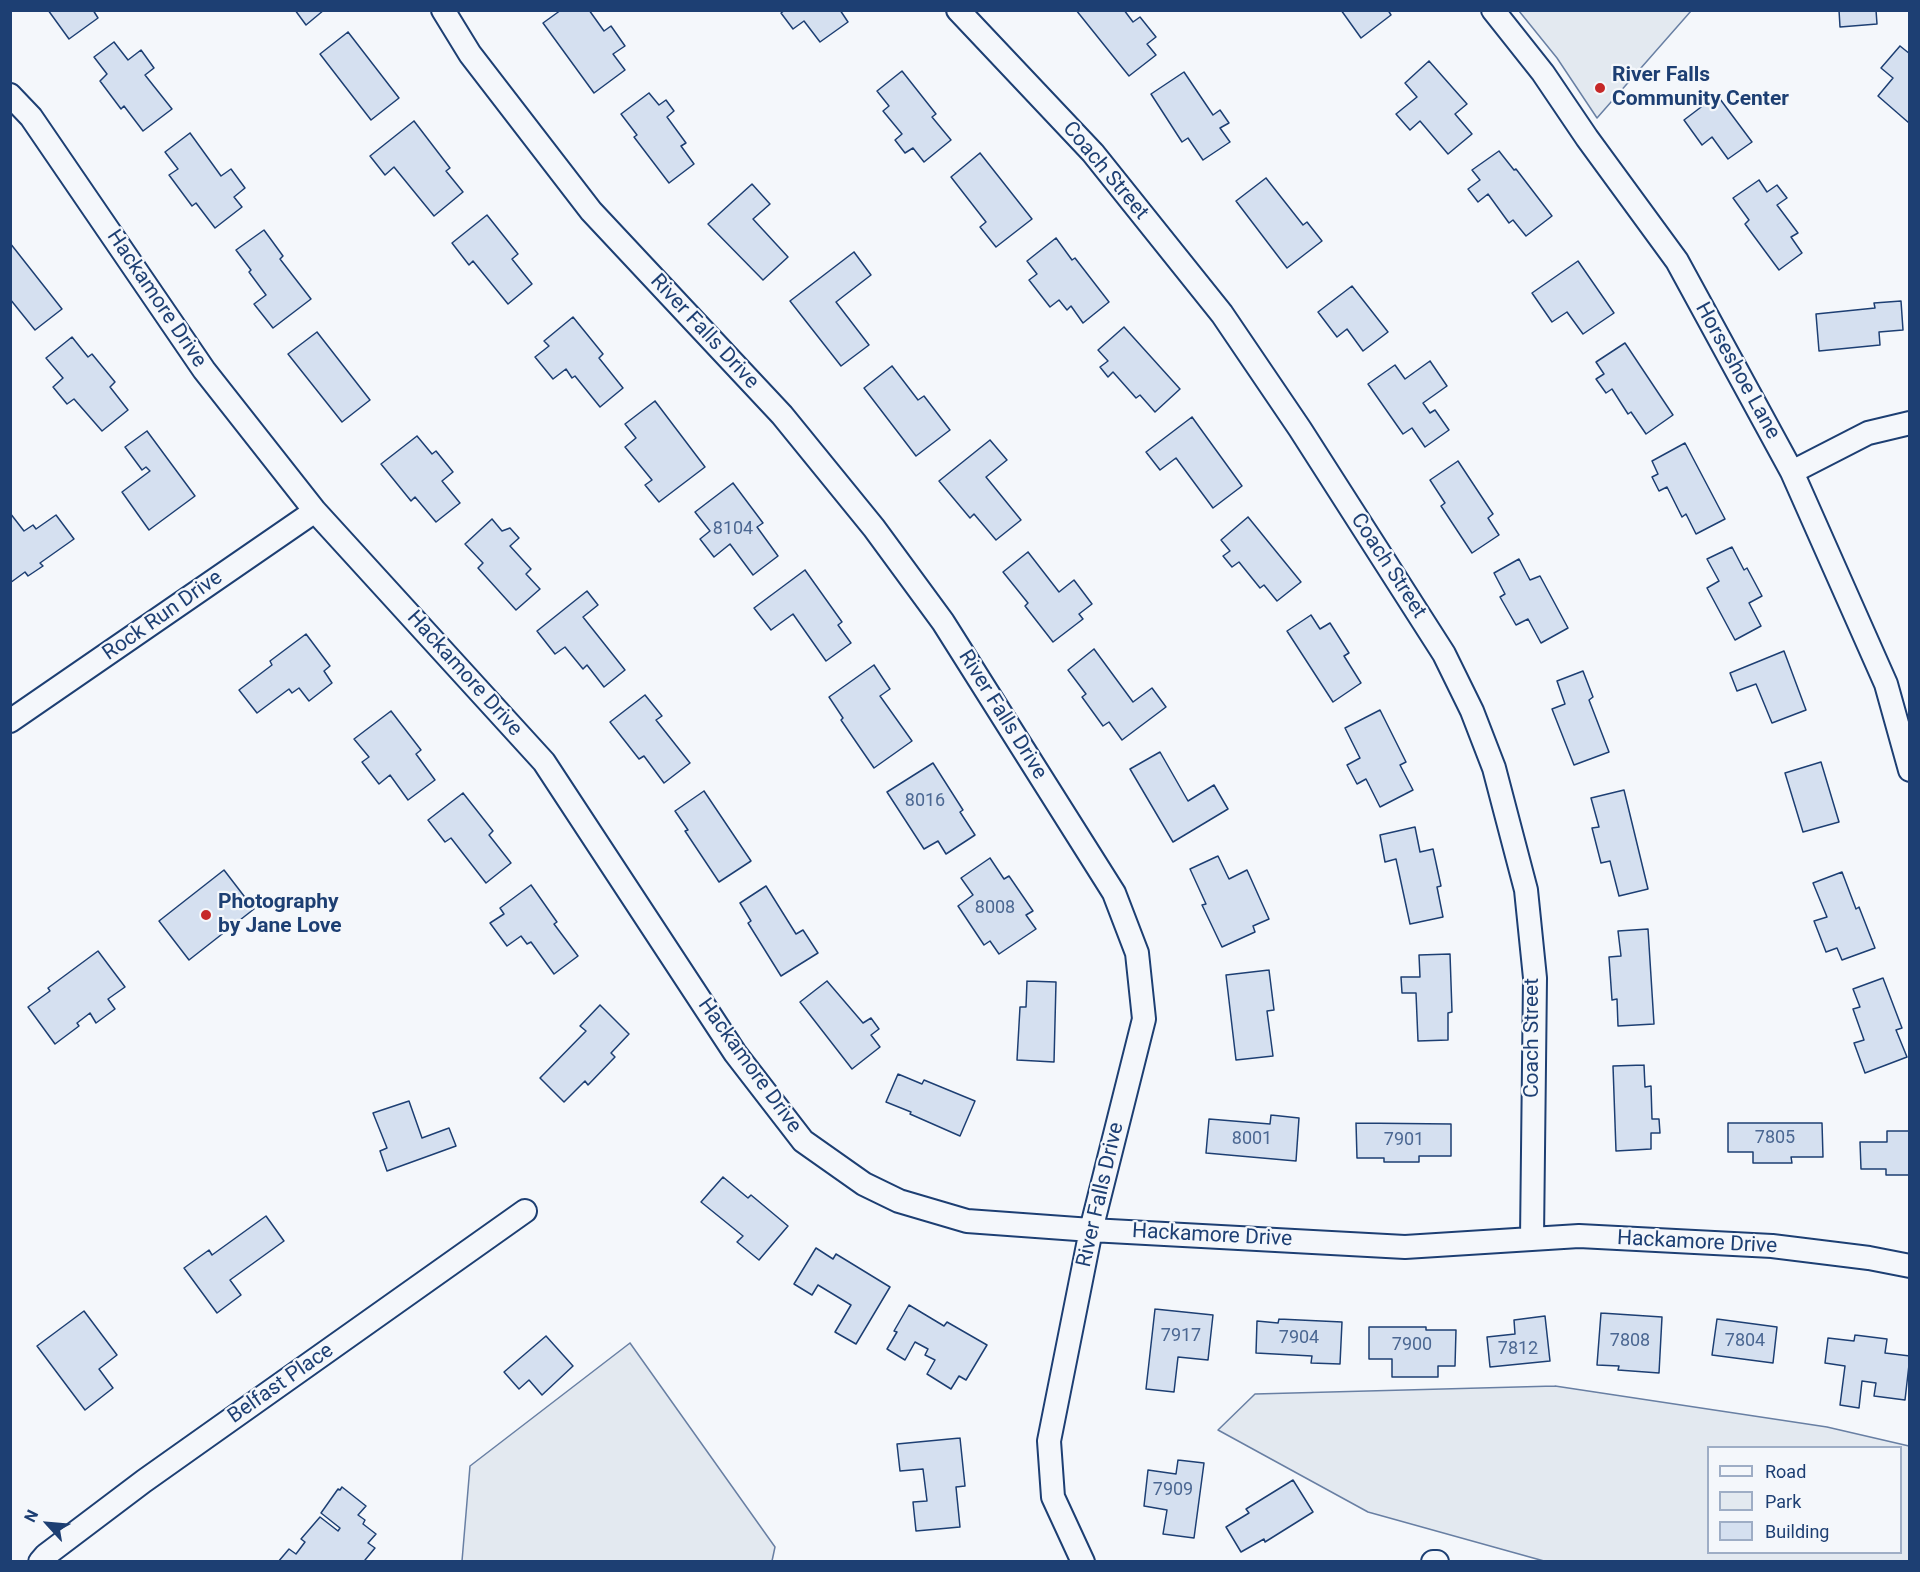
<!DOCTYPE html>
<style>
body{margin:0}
#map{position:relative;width:1920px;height:1572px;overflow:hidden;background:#f4f7fb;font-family:Roboto,sans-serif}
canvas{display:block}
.frame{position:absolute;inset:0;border:12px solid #1d3f73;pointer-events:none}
.legend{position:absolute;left:1707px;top:1446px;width:195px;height:108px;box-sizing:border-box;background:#f4f7fb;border:2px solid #9eadc5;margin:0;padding:8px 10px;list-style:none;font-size:18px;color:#1d3f73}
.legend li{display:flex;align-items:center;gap:12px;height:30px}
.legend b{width:30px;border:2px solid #9eadc5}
.north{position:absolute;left:18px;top:1494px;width:60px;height:60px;-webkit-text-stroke:4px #f4f7fb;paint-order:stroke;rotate:296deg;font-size:16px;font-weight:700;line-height:24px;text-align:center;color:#1d3f73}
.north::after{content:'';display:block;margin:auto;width:21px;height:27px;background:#1d3f73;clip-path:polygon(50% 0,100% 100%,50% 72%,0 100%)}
</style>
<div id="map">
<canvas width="1920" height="1572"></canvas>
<div class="frame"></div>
<ul class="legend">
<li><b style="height:8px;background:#f4f7fb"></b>Road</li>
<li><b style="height:16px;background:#e3e9f0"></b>Park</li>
<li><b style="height:16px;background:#d5e0f0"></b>Building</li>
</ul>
<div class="north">N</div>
</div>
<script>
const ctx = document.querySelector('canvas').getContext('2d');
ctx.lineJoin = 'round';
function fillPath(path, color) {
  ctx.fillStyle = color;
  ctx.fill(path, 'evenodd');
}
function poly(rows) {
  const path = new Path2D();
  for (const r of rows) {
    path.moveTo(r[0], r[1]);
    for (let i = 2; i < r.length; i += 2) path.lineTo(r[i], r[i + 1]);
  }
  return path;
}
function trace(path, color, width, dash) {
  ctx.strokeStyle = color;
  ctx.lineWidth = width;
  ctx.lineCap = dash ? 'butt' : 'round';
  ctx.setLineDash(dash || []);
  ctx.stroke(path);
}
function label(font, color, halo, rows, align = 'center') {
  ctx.font = font + ' Roboto,sans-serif';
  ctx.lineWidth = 4.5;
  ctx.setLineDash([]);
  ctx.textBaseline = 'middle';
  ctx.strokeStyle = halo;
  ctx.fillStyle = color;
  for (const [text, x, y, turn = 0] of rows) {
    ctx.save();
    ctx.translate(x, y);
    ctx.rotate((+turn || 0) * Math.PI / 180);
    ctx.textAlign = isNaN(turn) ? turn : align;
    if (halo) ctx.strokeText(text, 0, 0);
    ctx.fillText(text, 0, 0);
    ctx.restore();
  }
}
const green = poly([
 [1519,11,1691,11,1597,118,1557,58,1519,11],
 [630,1343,775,1547,772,1561,462,1561,470,1466,630,1343],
 [1555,1386,1827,1427,1909,1446,1909,1561,1544,1561,1368,1512,1218,1430,1255,1394,1555,1386],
 [1708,1448,1900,1448,1900,1552,1708,1552,1708,1448]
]);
const building = poly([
 [48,10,93,10,98,18,69,39,48,10],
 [295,10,324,10,306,25,295,10],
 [561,10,589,10,604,31,611,26,625,46,613,54,625,70,594,93,543,23,561,10],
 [785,10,840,10,848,22,820,42,804,21,793,29,781,13,785,10],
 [1076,10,1124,10,1133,22,1140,17,1156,37,1147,44,1156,55,1129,76,1076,10],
 [1341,10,1388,10,1391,15,1361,38,1341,10],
 [1839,10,1876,10,1877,24,1840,27,1839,10],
 [348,32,399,98,371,120,320,54,348,32],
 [114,42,128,60,141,50,154,68,145,75,172,109,143,131,124,106,121,109,100,81,107,74,94,57,114,42],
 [1900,46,1910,54,1909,123,1878,96,1893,78,1881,68,1900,46],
 [1429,61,1467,104,1455,114,1472,134,1448,154,1420,121,1410,130,1396,114,1417,97,1405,83,1429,61],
 [902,71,936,114,932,117,951,140,924,162,913,148,905,153,895,140,902,134,883,111,889,106,877,91,902,71],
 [1184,72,1213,115,1220,110,1229,123,1220,128,1230,142,1203,160,1188,138,1182,142,1151,94,1184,72],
 [649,93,659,105,666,100,674,111,667,117,686,143,681,146,694,164,669,183,634,137,637,135,621,114,649,93],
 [1717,95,1752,142,1728,159,1712,137,1702,145,1684,120,1717,95],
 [414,121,450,168,446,171,463,192,434,216,394,167,385,175,370,156,414,121],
 [190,133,221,176,231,169,245,188,234,197,242,207,215,228,196,203,192,206,169,175,178,169,165,152,190,133],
 [1499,151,1514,170,1516,169,1552,216,1526,236,1513,220,1509,223,1488,194,1478,202,1468,189,1480,180,1472,170,1499,151],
 [980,153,1032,219,996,247,980,227,986,222,951,177,980,153],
 [1266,178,1303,225,1307,222,1322,241,1287,268,1236,201,1266,178],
 [1759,180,1767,192,1777,185,1787,198,1777,205,1798,233,1791,237,1802,253,1779,270,1745,224,1749,220,1733,198,1759,180],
 [752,184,770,204,753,219,788,257,763,280,708,224,752,184],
 [487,215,518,254,512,259,532,284,508,304,473,261,469,265,452,243,487,215],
 [264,230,283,256,280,259,311,299,273,328,254,304,266,295,249,272,251,270,236,250,264,230],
 [1056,238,1072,260,1075,258,1109,302,1083,323,1071,306,1067,310,1059,300,1050,307,1029,280,1037,274,1027,261,1056,238],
 [10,243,62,309,35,330,10,299,10,243],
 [854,252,871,275,836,302,869,345,841,366,790,301,854,252],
 [1578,261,1614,313,1583,334,1567,312,1552,322,1532,293,1578,261],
 [1352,286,1388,332,1363,351,1347,329,1337,337,1318,312,1352,286],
 [1901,301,1903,330,1879,332,1880,345,1819,351,1816,314,1875,308,1874,303,1901,301],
 [573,317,603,354,599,358,623,388,600,407,575,376,572,378,566,369,553,379,535,357,549,346,544,341,573,317],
 [1124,327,1180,389,1155,412,1140,395,1136,398,1113,372,1108,377,1100,367,1108,361,1098,350,1124,327],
 [317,332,370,400,342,422,288,354,317,332],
 [72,337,88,357,92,354,115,382,110,387,128,410,102,431,74,399,67,404,53,387,63,378,46,358,72,337],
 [1625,343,1673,415,1646,434,1631,412,1628,414,1612,389,1606,393,1596,379,1604,374,1596,362,1625,343],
 [1430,361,1447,386,1423,403,1430,413,1435,410,1449,430,1425,447,1412,428,1403,434,1368,384,1395,365,1405,379,1430,361],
 [892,366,918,400,924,396,950,430,916,456,864,388,892,366],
 [655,401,705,467,659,502,645,485,652,480,625,447,636,438,625,424,655,401],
 [1192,417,1242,486,1213,508,1176,458,1160,470,1146,452,1192,417],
 [147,431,195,496,149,530,122,492,150,471,146,467,142,470,125,447,147,431],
 [417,436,432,454,436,451,453,472,442,481,460,503,436,522,415,497,411,501,381,464,417,436],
 [990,440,1007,460,986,477,1021,520,996,540,974,514,970,518,939,481,990,440],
 [1685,443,1725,519,1696,534,1686,514,1682,517,1667,487,1659,491,1652,477,1658,474,1652,461,1685,443],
 [1458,461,1493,514,1488,518,1499,535,1472,553,1441,506,1445,503,1430,480,1458,461],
 [733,483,763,523,757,527,778,556,753,575,730,544,714,557,700,539,710,531,695,512,733,483],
 [10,513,24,531,33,525,36,529,56,515,74,539,40,563,43,566,28,576,25,572,10,583,10,513],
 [1248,517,1301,582,1277,601,1264,585,1260,588,1239,562,1232,567,1223,556,1230,551,1221,540,1248,517],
 [492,519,502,531,510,528,519,538,510,546,531,569,526,574,540,589,516,610,478,568,483,563,465,544,492,519],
 [1732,547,1744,570,1747,568,1762,596,1749,603,1761,626,1735,640,1707,588,1719,581,1707,559,1732,547],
 [1028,552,1059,592,1074,580,1092,604,1079,614,1083,619,1053,642,1025,606,1028,603,1003,572,1028,552],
 [1519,559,1530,580,1540,576,1568,628,1541,643,1528,619,1516,625,1500,597,1505,594,1494,573,1519,559],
 [805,570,842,622,838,625,851,643,826,661,793,614,771,630,754,608,805,570],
 [587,591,598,605,583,617,625,670,604,687,587,665,583,669,565,647,555,654,537,631,587,591],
 [1311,615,1320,629,1330,623,1349,653,1344,656,1361,683,1333,702,1287,631,1311,615],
 [306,634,330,666,324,671,332,683,309,701,299,688,292,693,289,689,257,713,239,690,272,665,270,661,306,634],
 [1094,649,1133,702,1152,688,1166,707,1122,740,1109,722,1103,726,1082,697,1086,694,1068,670,1094,649],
 [1784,651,1806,710,1772,723,1756,684,1737,691,1730,673,1784,651],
 [874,665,890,689,880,696,912,741,874,768,841,720,843,718,829,697,874,665],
 [1583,671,1593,697,1589,700,1609,752,1574,765,1552,709,1565,704,1557,681,1583,671],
 [645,695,662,716,656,720,690,763,664,783,644,756,639,759,610,722,645,695],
 [1380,710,1406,762,1400,765,1413,790,1380,807,1366,779,1357,784,1347,765,1360,758,1345,728,1380,710],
 [391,711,421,750,416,754,435,780,408,800,390,775,379,784,362,762,369,757,354,739,391,711],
 [1160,752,1188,801,1214,785,1228,809,1173,842,1130,769,1160,752],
 [1821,762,1839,822,1803,832,1785,773,1821,762],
 [933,763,963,810,960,812,975,835,946,854,938,841,924,849,887,792,933,763],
 [1624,790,1648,889,1619,896,1610,861,1601,863,1592,828,1599,827,1591,798,1624,790],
 [704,791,751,861,719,882,685,831,688,830,675,811,704,791],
 [463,793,493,831,489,835,511,863,486,883,451,838,445,842,428,820,463,793],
 [1415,827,1420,852,1433,849,1441,886,1437,887,1443,917,1410,924,1396,859,1385,862,1380,835,1415,827],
 [1218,856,1229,879,1247,870,1269,919,1253,926,1255,932,1222,947,1202,905,1206,904,1190,869,1218,856],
 [990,858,1004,879,1009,876,1033,911,1026,915,1036,929,999,954,990,941,984,945,958,906,973,895,961,878,990,858],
 [224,870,254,909,189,960,159,921,224,870],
 [1842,872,1856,909,1859,907,1875,948,1842,960,1837,948,1826,952,1814,921,1827,917,1813,883,1842,872],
 [531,885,557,922,554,924,578,956,554,974,531,942,527,944,521,936,507,946,490,923,504,914,500,908,531,885],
 [766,886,796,934,803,930,818,953,781,976,748,923,751,921,740,903,766,886],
 [1648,929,1654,1024,1618,1026,1617,999,1612,1000,1609,957,1621,956,1618,931,1648,929],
 [98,951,125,987,108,999,115,1009,96,1023,90,1013,77,1023,79,1026,55,1044,28,1007,50,991,48,988,98,951],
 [1450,954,1452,1012,1448,1013,1448,1040,1418,1041,1416,993,1402,993,1401,977,1420,977,1419,955,1450,954],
 [1269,970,1274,1010,1267,1011,1273,1056,1236,1060,1226,975,1269,970],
 [1883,978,1902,1028,1896,1030,1907,1057,1865,1073,1854,1043,1864,1040,1853,1009,1860,1007,1853,989,1883,978],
 [827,981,863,1023,871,1018,879,1029,871,1035,880,1047,852,1069,800,1002,827,981],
 [1027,981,1056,982,1054,1062,1017,1060,1020,1007,1026,1007,1027,981],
 [600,1005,629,1034,611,1053,615,1057,588,1085,585,1081,564,1102,540,1078,586,1031,580,1026,600,1005],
 [1644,1065,1645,1087,1651,1086,1652,1119,1659,1119,1660,1133,1651,1133,1651,1149,1616,1151,1613,1066,1644,1065],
 [898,1074,922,1084,924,1080,975,1101,960,1136,910,1114,911,1112,886,1102,898,1074],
 [409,1101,422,1138,449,1128,456,1146,387,1171,380,1151,387,1148,373,1113,409,1101],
 [1271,1115,1299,1118,1296,1161,1206,1153,1209,1119,1270,1124,1271,1115],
 [1356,1123,1451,1124,1451,1156,1419,1156,1419,1162,1384,1162,1384,1158,1357,1158,1356,1123],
 [1728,1123,1822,1123,1823,1157,1791,1157,1792,1163,1753,1163,1753,1152,1728,1152,1728,1123],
 [1887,1131,1910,1131,1910,1175,1886,1175,1886,1169,1861,1169,1860,1142,1887,1142,1887,1131],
 [723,1177,748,1198,751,1195,788,1226,759,1260,737,1242,743,1236,701,1202,723,1177],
 [266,1216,284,1241,230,1280,241,1295,217,1313,184,1268,209,1250,212,1255,266,1216],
 [816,1248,833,1259,836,1254,890,1287,856,1344,835,1332,851,1305,818,1285,812,1295,794,1284,816,1248],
 [909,1305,944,1326,947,1322,987,1345,966,1380,959,1376,951,1389,927,1374,935,1360,925,1355,928,1349,915,1342,905,1360,887,1349,897,1332,894,1331,909,1305],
 [1155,1309,1213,1315,1208,1360,1178,1357,1174,1392,1146,1389,1155,1309],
 [84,1311,117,1355,99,1369,113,1388,85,1410,37,1346,84,1311],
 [1601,1313,1662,1317,1659,1373,1618,1370,1619,1366,1597,1365,1601,1313],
 [1545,1316,1550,1361,1490,1367,1487,1337,1515,1334,1514,1320,1545,1316],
 [1279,1319,1342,1322,1340,1364,1311,1363,1312,1356,1256,1353,1257,1321,1278,1323,1279,1319],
 [1717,1319,1777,1327,1773,1363,1712,1355,1717,1319],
 [1369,1327,1426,1327,1426,1330,1456,1330,1455,1366,1438,1366,1438,1377,1392,1377,1392,1359,1369,1359,1369,1327],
 [1855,1335,1887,1339,1885,1353,1910,1356,1905,1400,1874,1396,1876,1383,1862,1381,1859,1408,1840,1405,1845,1366,1825,1363,1828,1338,1854,1341,1855,1335],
 [546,1336,573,1366,542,1395,529,1380,519,1389,504,1372,546,1336],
 [960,1438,965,1486,956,1487,960,1527,916,1531,913,1502,927,1501,923,1469,900,1471,897,1444,960,1438],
 [1178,1460,1204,1463,1194,1538,1163,1534,1167,1510,1144,1506,1148,1470,1176,1474,1178,1460],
 [1293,1480,1313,1512,1265,1542,1264,1539,1241,1552,1226,1527,1249,1513,1246,1509,1293,1480],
 [342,1487,366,1506,358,1515,365,1520,363,1524,376,1534,368,1543,375,1548,365,1560,367,1562,278,1562,289,1549,296,1554,305,1542,301,1539,320,1517,338,1531,340,1528,321,1513,338,1489,340,1490,342,1487]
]);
const minor = poly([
 [443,10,470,54,591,211,782,415,874,528,943,622,1114,893,1137,953,1144,1019,1091,1230,1049,1441,1053,1497,1083,1562],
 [958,10,1093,153,1222,314,1300,429,1444,654,1472,711,1494,768,1526,890,1535,978,1532,1238],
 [1493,10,1543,73,1587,138,1677,261,1792,472,1886,684,1910,770],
 [10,95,31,117,204,370,315,511,544,762,735,1053,803,1141,864,1184,899,1201,967,1221,1091,1230,1405,1247,1579,1236,1772,1246,1869,1258,1910,1266],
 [1792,472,1868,433,1910,423],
 [10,721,315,511],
 [40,1562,46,1555,144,1481,525,1211],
 [1433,1562,1437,1562]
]);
const markers = [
 [1600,88,6,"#c62828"],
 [206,915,6,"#c62828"]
];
const numberNames = [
 ["8104",733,529],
 ["8016",925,801],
 ["8008",995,908],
 ["7805",1775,1138],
 ["8001",1252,1139],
 ["7901",1404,1140],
 ["7917",1181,1336],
 ["7904",1299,1338],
 ["7808",1630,1341],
 ["7804",1745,1341],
 ["7900",1412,1345],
 ["7812",1518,1349],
 ["7909",1173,1490]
];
const poiNames = [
 ["River Falls",1612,76],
 ["Community Center",1612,100],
 ["Photography",218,903],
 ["by Jane Love",218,927]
];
const streetNames = [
 ["Coach Street",1105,171,50],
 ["Hackamore Drive",156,299,56],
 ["River Falls Drive",704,332,47],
 ["Horseshoe Lane",1737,371,61],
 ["Coach Street",1388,566,57],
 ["Rock Run Drive",163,616,-35],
 ["Hackamore Drive",464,674,48],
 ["River Falls Drive",1002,715,58],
 ["Coach Street",1533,1038,-90],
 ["Hackamore Drive",749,1066,54],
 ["River Falls Drive",1101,1195,-77],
 ["Hackamore Drive",1212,1236,3],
 ["Hackamore Drive",1697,1243,3],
 ["Belfast Place",281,1384,-35]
];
fillPath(green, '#e3e9f0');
trace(green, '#687fa3', 1.5);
fillPath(building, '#d5e0f0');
trace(building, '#1d3f73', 1.5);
trace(minor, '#1d3f73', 26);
trace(minor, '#f4f7fb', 22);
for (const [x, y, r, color] of markers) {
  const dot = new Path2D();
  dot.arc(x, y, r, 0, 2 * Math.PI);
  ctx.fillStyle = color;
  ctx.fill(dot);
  trace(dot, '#f4f7fb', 2);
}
label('18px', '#4b6792', null, numberNames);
label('bold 21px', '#1d3f73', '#f4f7fb', poiNames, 'left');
label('21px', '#1d3f73', '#f4f7fb', streetNames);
</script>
